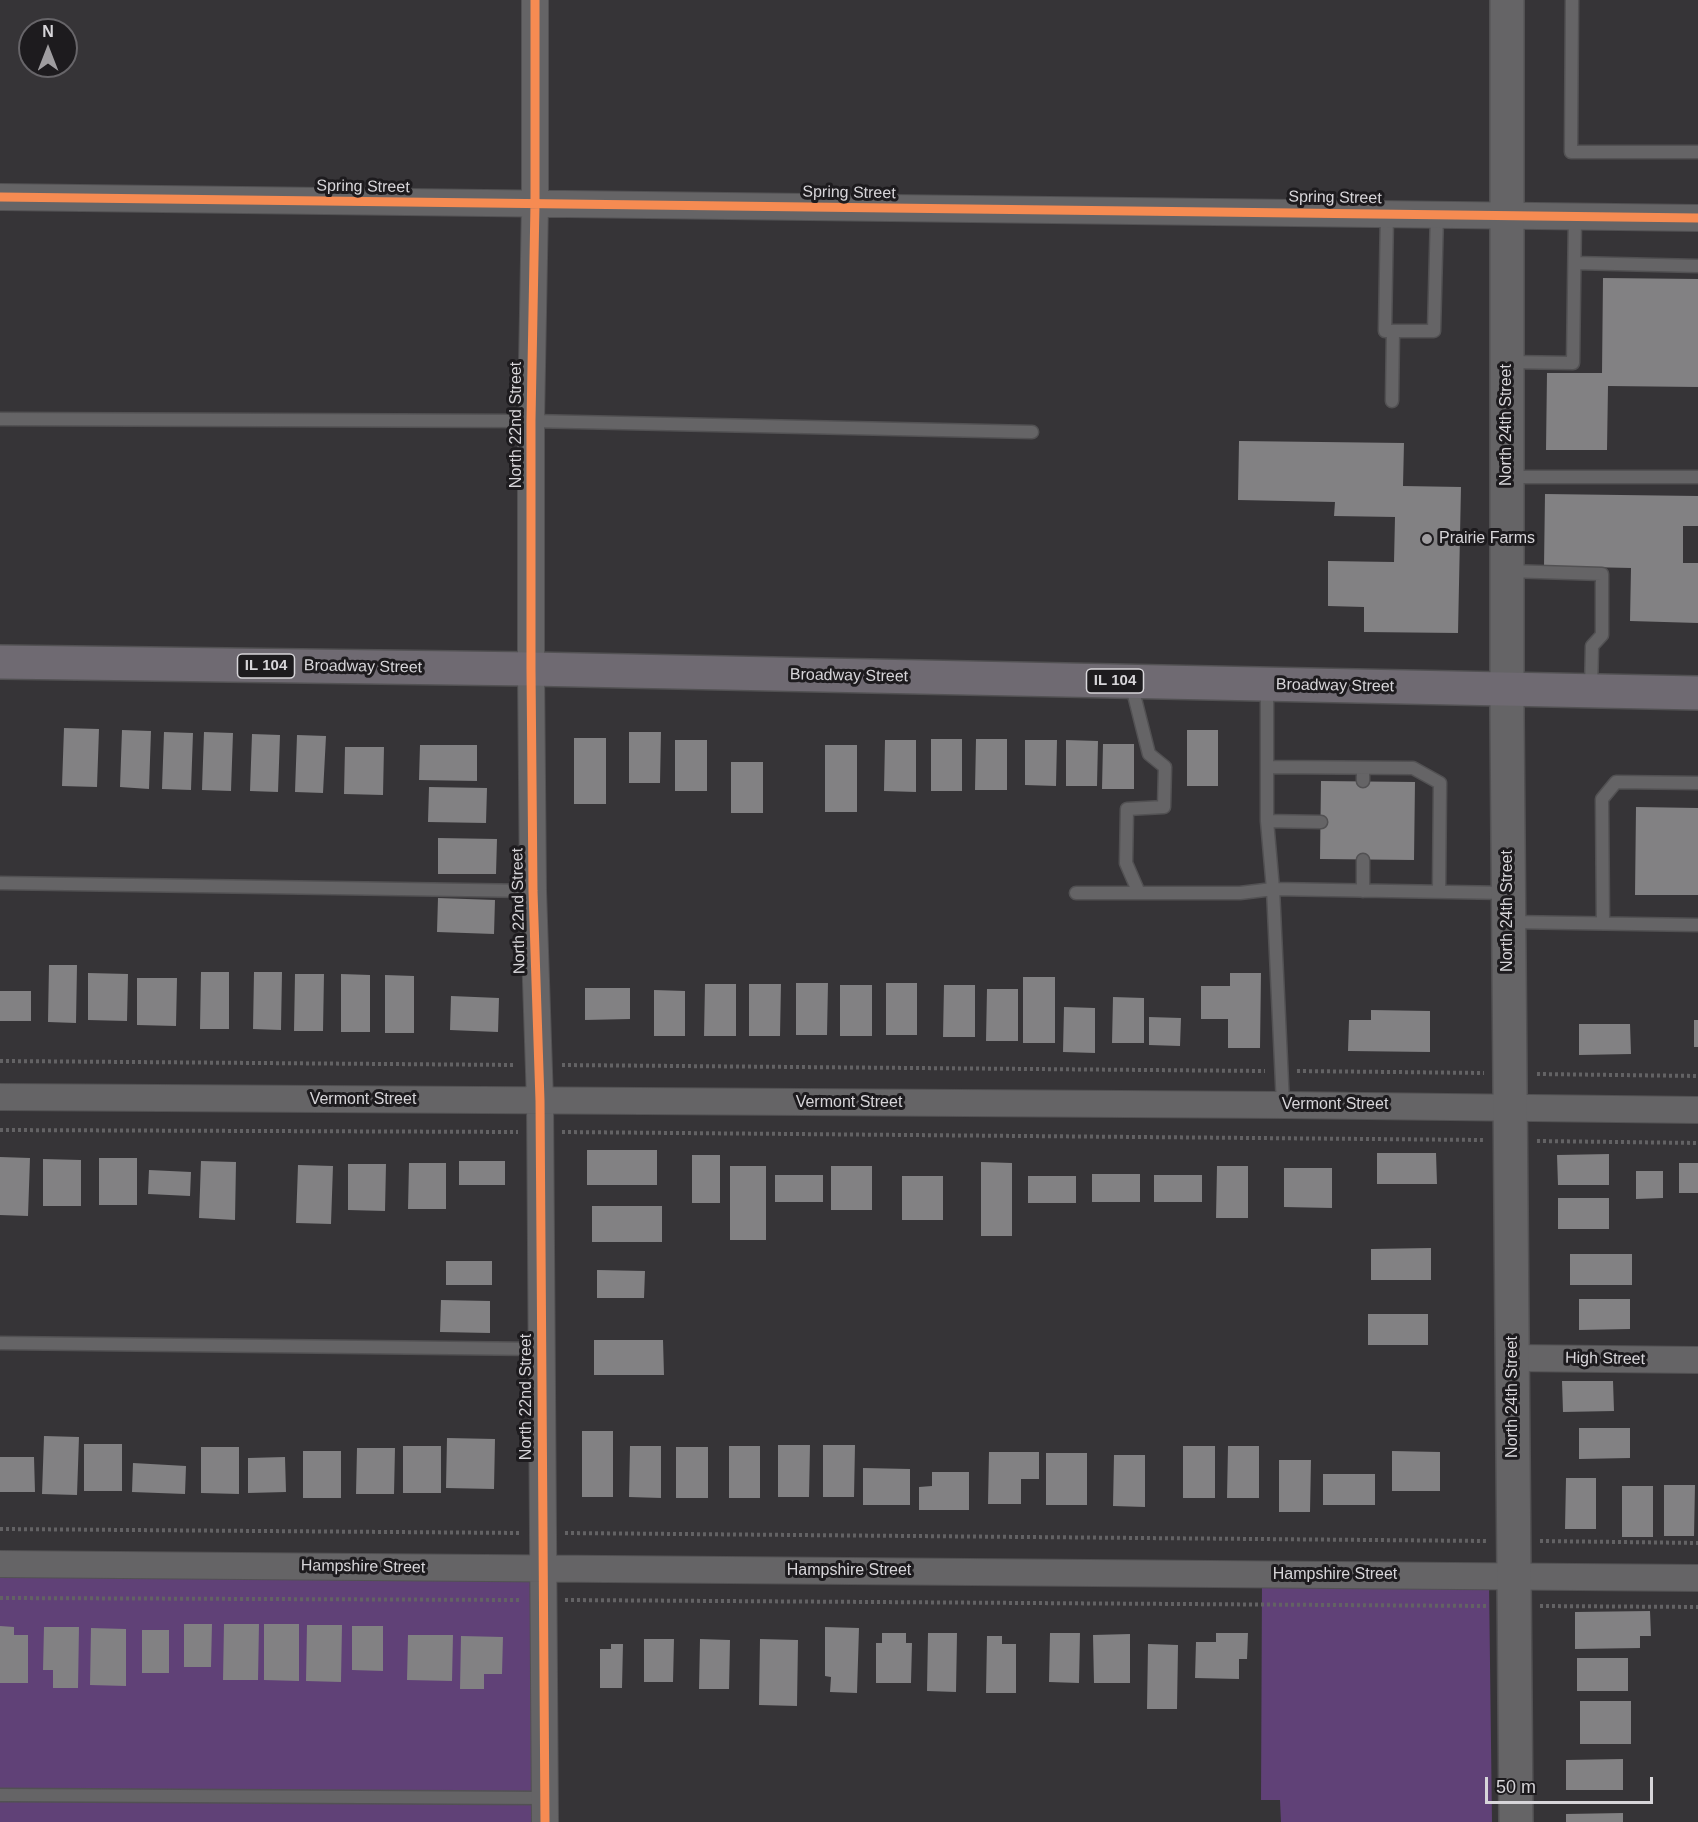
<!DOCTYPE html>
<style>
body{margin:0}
#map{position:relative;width:1698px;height:1822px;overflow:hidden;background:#363437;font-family:Helvetica,sans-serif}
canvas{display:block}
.north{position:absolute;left:18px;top:18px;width:60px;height:60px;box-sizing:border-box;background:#1d1b1e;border:2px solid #676569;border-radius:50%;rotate:0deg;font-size:16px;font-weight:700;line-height:24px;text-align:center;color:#d7d5d9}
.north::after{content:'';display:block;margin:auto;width:21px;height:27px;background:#9f9da0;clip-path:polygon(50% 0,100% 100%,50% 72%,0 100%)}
.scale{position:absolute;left:1485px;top:1777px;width:168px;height:27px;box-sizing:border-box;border:3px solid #d7d5d9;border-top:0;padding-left:8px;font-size:18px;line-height:21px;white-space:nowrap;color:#d7d5d9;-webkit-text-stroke:4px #1d1b1e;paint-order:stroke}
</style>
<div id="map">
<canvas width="1698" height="1822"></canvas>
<div class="north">N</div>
<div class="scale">50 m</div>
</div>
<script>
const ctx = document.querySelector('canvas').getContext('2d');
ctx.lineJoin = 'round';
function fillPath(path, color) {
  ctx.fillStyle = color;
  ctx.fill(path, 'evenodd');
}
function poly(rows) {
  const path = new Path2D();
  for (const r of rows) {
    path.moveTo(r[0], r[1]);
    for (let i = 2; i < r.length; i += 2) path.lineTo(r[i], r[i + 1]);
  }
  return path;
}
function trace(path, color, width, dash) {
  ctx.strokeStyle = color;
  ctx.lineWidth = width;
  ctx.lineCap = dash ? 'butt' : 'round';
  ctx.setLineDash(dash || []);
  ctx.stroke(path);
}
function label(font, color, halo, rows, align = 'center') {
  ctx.font = font + ' Helvetica,sans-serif';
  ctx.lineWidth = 6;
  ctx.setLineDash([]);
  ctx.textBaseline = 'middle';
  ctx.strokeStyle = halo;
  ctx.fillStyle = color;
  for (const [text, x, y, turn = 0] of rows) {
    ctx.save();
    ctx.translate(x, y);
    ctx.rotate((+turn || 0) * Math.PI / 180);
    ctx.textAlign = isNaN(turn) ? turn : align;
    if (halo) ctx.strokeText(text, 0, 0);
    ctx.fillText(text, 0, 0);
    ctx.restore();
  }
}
const green = poly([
 [0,1575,531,1579,533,1822,0,1822],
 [1262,1580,1489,1582,1492,1822,1281,1822,1280,1800,1261,1800]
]);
const building = poly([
 [1603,278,1698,279,1698,387,1608,386,1607,450,1546,450,1547,373,1602,373],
 [1239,441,1404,443,1403,486,1461,487,1458,633,1364,632,1364,607,1328,606,1328,561,1394,562,1395,517,1334,516,1335,502,1238,500],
 [1545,494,1698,496,1698,526,1683,526,1683,563,1698,563,1698,623,1630,621,1631,568,1544,566],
 [64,728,99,729,97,787,62,786],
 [122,730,151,731,149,789,120,787],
 [1187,730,1218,730,1218,786,1187,786],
 [164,732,193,733,191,790,162,789],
 [204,732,233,733,231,791,202,790],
 [629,732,661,732,660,783,629,783],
 [252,734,280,735,278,792,250,791],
 [297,735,326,736,323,793,295,792],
 [574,738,606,738,606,804,574,804],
 [931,739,962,739,962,791,931,791],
 [976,739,1007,739,1007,790,975,790],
 [675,740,707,740,707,791,675,791],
 [885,740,916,740,916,792,884,791],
 [1025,740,1057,740,1056,786,1025,785],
 [1066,740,1098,741,1097,786,1066,786],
 [1103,744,1134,744,1134,789,1102,789],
 [420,745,477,745,477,781,419,780],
 [825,745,857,745,857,812,825,812],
 [345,747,384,747,383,795,344,794],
 [731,762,763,762,763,813,731,813],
 [1321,781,1415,782,1414,860,1320,859],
 [429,787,487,788,486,823,428,822],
 [1636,807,1698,808,1698,895,1635,895],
 [438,838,497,839,496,874,438,874],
 [438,898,495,900,494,934,437,932],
 [49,965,77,965,76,1023,48,1022],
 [201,972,229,972,229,1029,200,1029],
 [254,972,282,972,281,1030,253,1029],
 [88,973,128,974,127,1021,88,1020],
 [1230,973,1261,973,1260,1048,1228,1048,1228,1019,1201,1019,1201,986,1230,986],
 [295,974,324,974,323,1031,294,1031],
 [341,974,370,975,370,1032,341,1032],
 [385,975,414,976,414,1033,385,1033],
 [1023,977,1055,977,1055,1043,1023,1043],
 [137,978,177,978,176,1026,137,1025],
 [796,983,828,983,827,1035,796,1035],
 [886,983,917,983,917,1035,886,1035],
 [705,984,736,984,736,1036,704,1036],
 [749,984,781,984,780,1036,749,1036],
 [840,985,872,985,872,1036,840,1036],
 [944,985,975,985,975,1037,943,1037],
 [585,988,630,988,630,1019,585,1020],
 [987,989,1018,989,1018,1041,986,1041],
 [654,990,685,991,685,1036,654,1036],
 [0,991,31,991,31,1021,0,1021],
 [451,996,499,998,498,1032,450,1030],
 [1113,997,1144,998,1144,1043,1112,1043],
 [1064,1007,1095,1008,1095,1053,1063,1052],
 [1371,1010,1430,1011,1430,1052,1348,1051,1349,1020,1371,1020],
 [1149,1017,1181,1018,1180,1046,1149,1045],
 [1694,1020,1698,1020,1698,1047,1694,1047],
 [1579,1024,1630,1024,1631,1054,1579,1055],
 [587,1150,657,1150,657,1185,587,1185],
 [1377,1153,1436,1153,1437,1184,1377,1184],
 [1609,1154,1609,1185,1558,1185,1557,1155],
 [692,1155,720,1155,720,1203,692,1203],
 [0,1157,30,1158,28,1216,0,1215],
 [99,1158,137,1158,137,1205,99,1205],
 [43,1159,81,1160,81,1206,43,1206],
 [201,1161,236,1162,235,1220,199,1218],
 [459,1161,505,1161,505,1185,459,1185],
 [981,1162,1012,1163,1012,1236,981,1236],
 [409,1163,446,1163,446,1209,408,1209],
 [1679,1163,1698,1163,1698,1193,1679,1193],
 [348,1164,386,1164,385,1211,348,1210],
 [298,1165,333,1166,331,1224,296,1223],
 [730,1166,766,1166,766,1240,730,1240],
 [831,1166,872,1166,872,1210,831,1210],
 [1217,1166,1248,1166,1248,1218,1216,1218],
 [1284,1168,1332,1168,1332,1208,1284,1207],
 [149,1170,191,1172,190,1196,148,1194],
 [1636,1171,1663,1171,1663,1198,1636,1199],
 [1092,1174,1140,1174,1140,1202,1092,1202],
 [775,1175,823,1175,823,1202,775,1202],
 [1154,1175,1202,1175,1202,1202,1154,1202],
 [902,1176,943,1176,943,1220,902,1220],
 [1028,1176,1076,1176,1076,1203,1028,1203],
 [1558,1198,1609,1198,1609,1229,1558,1229],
 [592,1206,662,1206,662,1242,592,1242],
 [1431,1248,1431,1280,1371,1280,1371,1249],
 [1570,1254,1632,1254,1632,1285,1570,1285],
 [446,1261,492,1261,492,1285,446,1285],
 [597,1270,645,1271,644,1298,597,1298],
 [1579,1299,1630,1299,1630,1329,1579,1330],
 [441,1300,490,1301,490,1333,440,1332],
 [1368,1314,1428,1314,1428,1345,1368,1345],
 [594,1340,663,1340,664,1375,594,1375],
 [1562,1381,1613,1381,1614,1411,1563,1412],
 [1579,1428,1630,1428,1630,1458,1579,1459],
 [582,1431,613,1431,613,1497,582,1497],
 [44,1436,79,1437,77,1495,42,1494],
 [447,1438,495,1439,494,1489,446,1488],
 [84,1444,122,1444,122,1491,84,1491],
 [778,1445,810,1445,809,1497,778,1497],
 [823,1445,855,1445,854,1497,823,1497],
 [403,1446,441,1446,441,1493,403,1493],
 [630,1446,661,1446,661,1498,629,1497],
 [729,1446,760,1446,760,1498,729,1498],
 [1183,1446,1215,1446,1215,1498,1183,1498],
 [1228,1446,1259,1446,1259,1498,1227,1498],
 [201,1447,239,1447,239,1494,201,1493],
 [676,1447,708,1447,708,1498,676,1498],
 [357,1448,395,1448,394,1494,356,1494],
 [303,1451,341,1451,341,1498,303,1498],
 [1392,1451,1440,1452,1440,1491,1392,1491],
 [989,1452,1039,1452,1039,1479,1021,1479,1021,1504,988,1504],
 [1046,1453,1087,1453,1087,1505,1046,1505],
 [1114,1455,1145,1455,1145,1507,1113,1506],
 [0,1457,34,1457,35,1492,0,1492],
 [285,1457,286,1492,248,1493,248,1458],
 [1279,1460,1311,1460,1310,1512,1279,1512],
 [133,1463,186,1466,185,1494,132,1492],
 [863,1468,910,1469,910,1505,863,1505],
 [932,1472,969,1472,969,1510,919,1510,919,1487,932,1486],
 [1323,1474,1375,1474,1375,1505,1323,1505],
 [1566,1478,1596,1478,1596,1529,1565,1529],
 [1664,1485,1695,1485,1694,1536,1664,1536],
 [1622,1486,1653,1486,1653,1537,1622,1537],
 [1650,1611,1651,1636,1640,1636,1640,1648,1575,1649,1575,1612],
 [184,1624,212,1624,211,1667,184,1667],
 [224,1624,259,1624,258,1680,223,1680],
 [264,1624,299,1624,299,1681,264,1680],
 [307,1625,342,1625,341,1682,306,1681],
 [0,1626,14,1627,14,1635,28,1635,28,1683,0,1683],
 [352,1626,383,1626,383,1671,352,1670],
 [44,1627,79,1627,78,1688,53,1688,53,1670,43,1670],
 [825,1627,859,1628,857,1693,830,1692,831,1677,825,1676],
 [91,1628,126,1629,126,1686,90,1685],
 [142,1630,169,1630,169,1673,142,1673],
 [882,1633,906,1633,906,1643,912,1643,911,1683,876,1683,876,1643,882,1643],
 [928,1633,957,1633,956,1692,927,1691],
 [1050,1633,1080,1633,1079,1683,1049,1682],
 [1216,1633,1248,1633,1247,1659,1239,1659,1239,1679,1195,1678,1196,1642,1216,1642],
 [1130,1634,1130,1683,1094,1683,1093,1635],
 [408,1635,453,1635,452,1681,407,1680],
 [461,1636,503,1637,502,1674,484,1674,484,1689,460,1689],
 [987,1636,1002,1636,1002,1644,1016,1644,1016,1693,986,1693],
 [644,1639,674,1639,673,1682,644,1682],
 [700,1639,730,1640,729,1689,699,1689],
 [760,1639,798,1640,797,1706,759,1705],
 [611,1644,623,1644,622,1688,600,1688,600,1649,611,1649],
 [1148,1644,1178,1645,1177,1709,1147,1709],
 [1577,1658,1628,1658,1628,1691,1577,1691],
 [1580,1701,1631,1701,1631,1744,1580,1744],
 [1623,1759,1623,1790,1566,1790,1566,1760],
 [1623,1813,1623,1822,1566,1822,1566,1814]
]);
const path = poly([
 [0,1061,515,1065],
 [562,1065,1265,1071],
 [1297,1071,1484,1073],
 [1537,1074,1698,1076],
 [0,1130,518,1132],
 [562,1132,1484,1140],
 [1537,1141,1698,1143],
 [0,1529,521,1533],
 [565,1533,1487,1541],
 [1540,1541,1698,1543],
 [0,1598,521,1600],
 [565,1600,1487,1606],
 [1540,1606,1698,1607]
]);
const lane = poly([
 [1572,0,1571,152,1698,152],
 [1387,213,1385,331,1434,331,1437,214],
 [1575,263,1698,266],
 [1508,362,1573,363,1575,216],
 [1392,401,1393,331],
 [0,419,531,421,1032,432],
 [1507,477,1698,477],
 [1508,571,1602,574,1602,635,1592,646,1591,690],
 [1131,683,1149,754,1165,767,1164,807,1127,809,1126,863,1139,893],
 [1267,686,1267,821,1273,889,1508,893],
 [1267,767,1413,768,1440,783,1439,892],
 [1363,768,1363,781],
 [1267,821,1321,822],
 [0,883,533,891],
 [1363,891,1363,860],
 [1076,893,1240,893,1273,889,1283,1105],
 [1510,922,1698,925],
 [1603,923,1602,799,1616,782,1698,783],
 [0,1343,541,1349],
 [0,1795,544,1798]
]);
const street = poly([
 [535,0,535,204,531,421,531,669,533,891,540,1101,545,1822],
 [0,197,1698,218],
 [0,1097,1283,1105,1698,1110],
 [1512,1358,1698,1360],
 [0,1564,1698,1578]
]);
const secondary = poly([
 [1507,0,1507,716,1516,1822]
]);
const primary = poly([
 [0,662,531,669,1698,693]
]);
const cycleway = poly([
 [535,0,535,204,531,421,531,669,533,891,540,1101,545,1822],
 [0,197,1698,218]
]);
const markers = [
 [1427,539,6,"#9f9da0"]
];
const shields = [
 [266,666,57],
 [1115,681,57]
];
const shieldNames = [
 ["IL 104",266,666],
 ["IL 104",1115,681]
];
const streetNames = [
 ["Spring Street",363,187,1],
 ["Spring Street",849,193,1],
 ["Spring Street",1335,198,1],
 ["North 22nd Street",517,425,-90],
 ["North 24th Street",1507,425,-90],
 ["Broadway Street",363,667,1],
 ["Broadway Street",849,676,1],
 ["Broadway Street",1335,686,1],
 ["North 22nd Street",519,911,-91],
 ["North 24th Street",1508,911,-90],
 ["Vermont Street",363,1100],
 ["Vermont Street",849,1103],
 ["Vermont Street",1335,1105],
 ["High Street",1605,1359,1],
 ["North 22nd Street",527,1397,-90],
 ["North 24th Street",1513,1397,-90],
 ["Hampshire Street",363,1567,1],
 ["Hampshire Street",849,1571],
 ["Hampshire Street",1335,1575]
];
const poiNames = [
 ["Prairie Farms",1439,539]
];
fillPath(green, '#604177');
fillPath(building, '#828183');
trace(lane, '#525153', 15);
trace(street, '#525153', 28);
trace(secondary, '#525153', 36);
trace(primary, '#525153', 36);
trace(path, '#636264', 4, [3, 3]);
trace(lane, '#656466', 12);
trace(street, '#656466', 26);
trace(secondary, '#656466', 33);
trace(primary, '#6f6a72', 33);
trace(cycleway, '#f68b52', 9);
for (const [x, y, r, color] of markers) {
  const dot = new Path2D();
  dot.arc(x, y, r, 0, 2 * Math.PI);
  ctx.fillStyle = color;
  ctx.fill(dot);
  trace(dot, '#1d1b1e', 2);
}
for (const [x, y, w] of shields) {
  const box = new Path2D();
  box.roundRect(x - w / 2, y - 12, w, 24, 4.5);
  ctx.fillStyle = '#1d1b1e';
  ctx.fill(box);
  trace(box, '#d7d5d9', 1.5);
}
label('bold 15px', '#d7d5d9', null, shieldNames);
label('16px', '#d7d5d9', '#1d1b1e', streetNames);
label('16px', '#d7d5d9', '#1d1b1e', poiNames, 'left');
</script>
